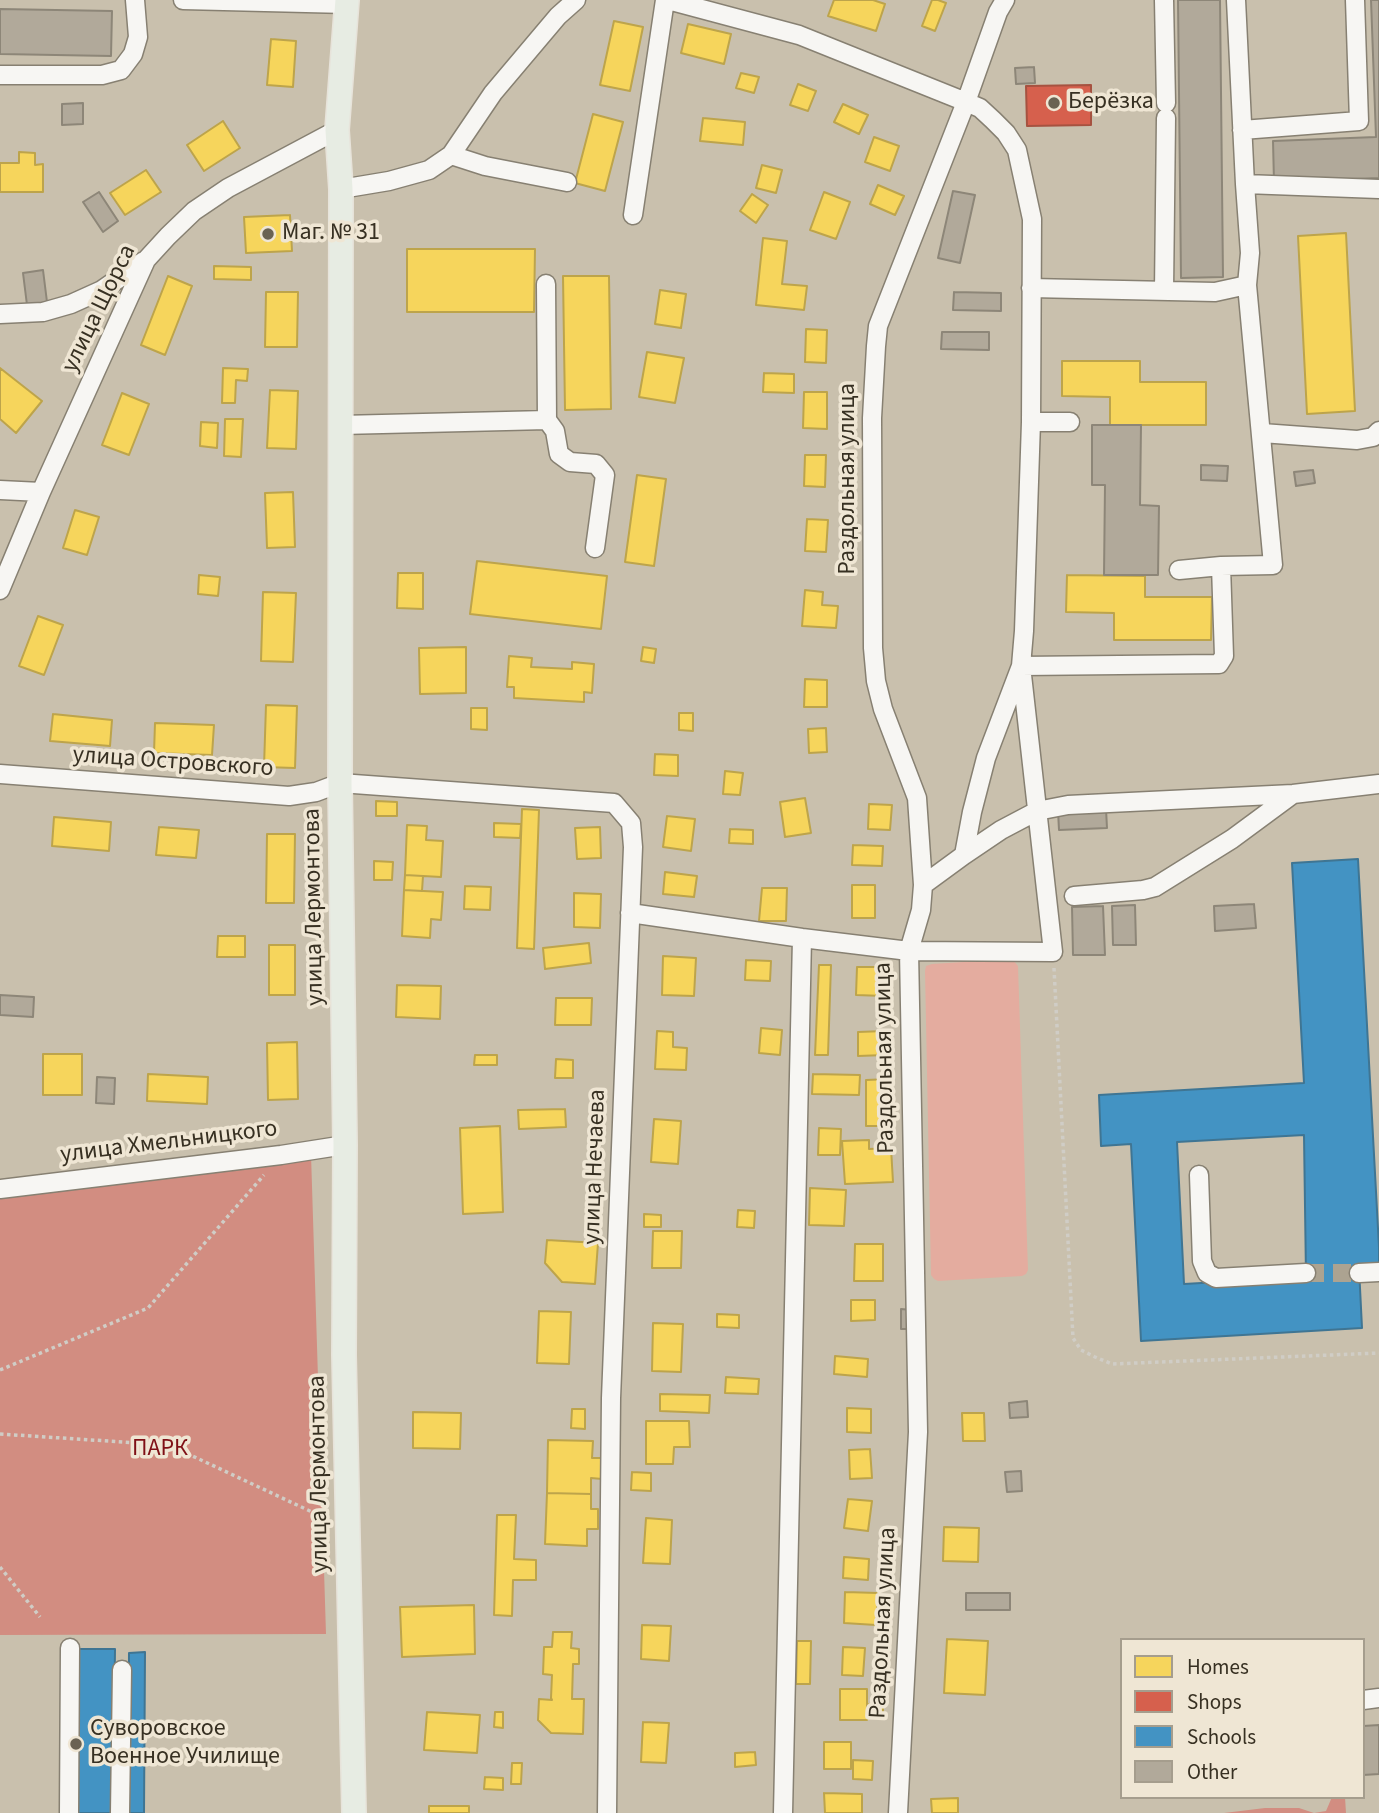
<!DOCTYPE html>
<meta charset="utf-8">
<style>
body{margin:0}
#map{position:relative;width:1379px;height:1813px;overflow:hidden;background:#c9c0ad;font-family:"Source Sans 3",sans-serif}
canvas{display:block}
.legend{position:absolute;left:1120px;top:1638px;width:245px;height:161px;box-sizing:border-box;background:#efe6d4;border:2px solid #a59d8d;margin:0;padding:9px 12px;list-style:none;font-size:21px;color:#373022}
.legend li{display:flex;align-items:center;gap:14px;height:35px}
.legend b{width:35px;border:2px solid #a59d8d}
</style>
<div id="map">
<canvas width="1379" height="1813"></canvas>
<ul class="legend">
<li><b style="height:19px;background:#f6d55c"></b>Homes</li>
<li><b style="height:19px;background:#d6604d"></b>Shops</li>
<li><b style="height:19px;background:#4393c3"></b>Schools</li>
<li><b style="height:19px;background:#b1a99a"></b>Other</li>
</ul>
</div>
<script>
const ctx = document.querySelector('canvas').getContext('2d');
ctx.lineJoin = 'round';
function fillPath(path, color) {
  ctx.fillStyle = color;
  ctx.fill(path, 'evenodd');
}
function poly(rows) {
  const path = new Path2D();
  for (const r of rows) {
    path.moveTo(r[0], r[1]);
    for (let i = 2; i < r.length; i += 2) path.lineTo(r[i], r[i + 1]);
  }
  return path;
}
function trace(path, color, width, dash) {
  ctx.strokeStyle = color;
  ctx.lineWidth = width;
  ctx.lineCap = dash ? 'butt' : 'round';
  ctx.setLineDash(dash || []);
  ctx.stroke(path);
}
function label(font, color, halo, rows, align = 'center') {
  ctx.font = font + ' "Source Sans 3",sans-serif';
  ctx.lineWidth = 7;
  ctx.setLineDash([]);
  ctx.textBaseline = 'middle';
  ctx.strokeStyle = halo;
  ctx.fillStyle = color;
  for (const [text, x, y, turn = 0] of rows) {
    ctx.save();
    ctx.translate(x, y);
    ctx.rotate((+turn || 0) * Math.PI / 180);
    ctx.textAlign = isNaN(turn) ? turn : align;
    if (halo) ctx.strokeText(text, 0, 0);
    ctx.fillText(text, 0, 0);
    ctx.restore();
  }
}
const green = poly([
 [1012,959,1018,966,1028,1270,1026,1274,1022,1276,938,1281,934,1279,931,1275,925,971,926,966,932,964]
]);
const forest = poly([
 [311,1154,326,1634,0,1635,0,1195],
 [1332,1797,1345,1797,1346,1813,1224,1813,1265,1808,1299,1808,1314,1813,1326,1811]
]);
const homes = poly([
 [834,0,873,0,885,4,876,31,828,16,834,0],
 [932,0,938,0,946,3,935,31,922,26,932,0],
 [614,21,643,27,630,91,600,85,614,21],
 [688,24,731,34,724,64,681,53,688,24],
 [271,39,296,41,293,87,267,85,271,39],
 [741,73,759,77,754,93,736,88,741,73],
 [798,84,816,91,808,111,790,105,798,84],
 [843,104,868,115,859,134,834,122,843,104],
 [593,114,623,122,605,191,575,183,593,114],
 [703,118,745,122,743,145,700,141,703,118],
 [223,121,240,148,204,171,187,145,223,121],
 [874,137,899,146,890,171,865,162,874,137],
 [19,152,35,153,35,165,43,164,43,192,0,192,0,163,19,163,19,152],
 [762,165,782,170,776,193,756,188,762,165],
 [146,170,161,192,125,215,110,193,146,170],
 [878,185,904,196,895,215,870,204,878,185],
 [824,192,850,202,836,239,810,230,824,192],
 [752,194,768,205,756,223,740,211,752,194],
 [290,215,292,251,246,253,244,217,290,215],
 [1346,233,1355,411,1307,414,1298,236,1346,233],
 [763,238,787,241,782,284,807,286,804,310,756,305,763,238],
 [407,249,535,249,534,312,407,312,407,249],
 [214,266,251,267,251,280,214,279,214,266],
 [168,276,192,286,165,355,141,345,168,276],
 [563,276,609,276,611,409,565,410,563,276],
 [660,290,686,294,681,328,655,324,660,290],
 [266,292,298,292,297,347,265,347,266,292],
 [806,329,827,330,826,363,805,362,806,329],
 [647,352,684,358,675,403,639,397,647,352],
 [1062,361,1140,361,1140,382,1206,382,1206,425,1110,425,1110,397,1062,396,1062,361],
 [0,368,42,401,16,433,0,419,0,368],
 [223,368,248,369,247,381,236,380,235,403,222,403,223,368],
 [764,373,794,374,794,393,763,392,764,373],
 [270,390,298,391,296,449,267,448,270,390],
 [804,392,827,392,827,429,803,428,804,392],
 [122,393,149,404,129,455,102,445,122,393],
 [225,419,243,419,241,457,224,456,225,419],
 [201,422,218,423,217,448,200,446,201,422],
 [805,455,826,455,825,487,804,486,805,455],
 [637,475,666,479,654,566,625,562,637,475],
 [293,492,295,547,267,548,265,493,293,492],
 [75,510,99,517,87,555,63,548,75,510],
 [807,519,828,520,826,552,805,551,807,519],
 [477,561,607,576,601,629,470,614,477,561],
 [398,573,423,573,423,609,397,608,398,573],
 [199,575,220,577,218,596,198,594,199,575],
 [1067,575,1145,576,1145,597,1212,597,1211,640,1114,640,1114,613,1066,612,1067,575],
 [805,590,823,592,822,605,838,606,836,628,802,626,805,590],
 [263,592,296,593,293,662,261,661,263,592],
 [38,616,63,625,44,675,19,666,38,616],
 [466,647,466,693,420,694,419,648,466,647],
 [643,647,656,649,654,663,641,661,643,647],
 [509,656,532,658,531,667,572,669,572,662,594,664,592,693,584,692,584,702,514,698,514,687,507,687,509,656],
 [805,679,827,680,827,707,804,707,805,679],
 [266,705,297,706,295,768,264,767,266,705],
 [471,708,487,708,487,730,471,729,471,708],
 [679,713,693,713,693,731,679,730,679,713],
 [53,714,112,720,110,746,50,741,53,714],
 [155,723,214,725,212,755,154,753,155,723],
 [826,728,827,752,809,753,808,729,826,728],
 [655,754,678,755,678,776,654,775,655,754],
 [725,771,743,773,740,795,723,794,725,771],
 [805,798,811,833,785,837,780,802,805,798],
 [376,801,397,802,397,816,376,816,376,801],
 [869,804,892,805,890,830,868,829,869,804],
 [522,809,539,810,534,949,517,948,522,809],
 [667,816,695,819,691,851,663,847,667,816],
 [54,817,111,822,109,851,52,846,54,817],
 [494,823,521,824,520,838,494,837,494,823],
 [407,825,427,826,426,840,443,841,441,877,405,875,407,825],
 [159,827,199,830,196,858,156,855,159,827],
 [600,827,601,858,577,859,575,828,600,827],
 [730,829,753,830,753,844,729,843,730,829],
 [267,834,295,834,294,903,266,903,267,834],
 [853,845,883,846,882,866,852,865,853,845],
 [374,861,393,862,392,880,374,880,374,861],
 [665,872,697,876,694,897,663,894,665,872],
 [405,875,423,876,422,891,404,890,405,875],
 [852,885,875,885,875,918,852,918,852,885],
 [465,886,491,887,490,910,464,909,465,886],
 [762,888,787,888,786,921,759,921,762,888],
 [404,890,443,892,441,920,431,919,430,938,402,936,404,890],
 [574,893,601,894,600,928,574,927,574,893],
 [218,936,245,936,245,957,217,957,218,936],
 [589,943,591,963,545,969,543,948,589,943],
 [269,945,295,945,295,995,269,995,269,945],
 [663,956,696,958,694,996,662,995,663,956],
 [746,960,771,961,770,981,745,980,746,960],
 [819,965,831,965,828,1055,815,1055,819,965],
 [857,967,885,967,884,996,856,995,857,967],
 [397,985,441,986,440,1019,396,1017,397,985],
 [556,998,592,998,591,1025,555,1025,556,998],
 [761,1028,782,1030,780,1055,759,1053,761,1028],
 [657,1031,673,1032,673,1047,687,1048,686,1070,655,1069,657,1031],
 [884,1031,885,1055,858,1056,858,1032,884,1031],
 [297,1042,298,1099,268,1100,267,1043,297,1042],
 [43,1054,82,1054,82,1095,43,1095,43,1054],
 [475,1055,497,1055,497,1065,474,1065,475,1055],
 [556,1059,573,1060,573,1078,555,1078,556,1059],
 [148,1074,208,1077,207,1104,147,1101,148,1074],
 [813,1074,860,1075,859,1095,812,1094,813,1074],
 [890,1079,890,1126,866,1126,866,1080,890,1079],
 [565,1109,566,1127,519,1129,518,1110,565,1109],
 [654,1119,681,1121,678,1164,651,1162,654,1119],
 [500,1126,503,1212,463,1214,460,1128,500,1126],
 [819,1128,841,1129,840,1155,818,1155,819,1128],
 [869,1140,869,1149,891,1148,893,1182,845,1184,842,1141,869,1140],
 [810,1188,846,1190,844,1226,809,1225,810,1188],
 [738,1210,755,1211,754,1228,737,1227,738,1210],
 [644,1214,661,1215,661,1227,644,1227,644,1214],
 [653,1231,682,1231,681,1268,652,1268,653,1231],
 [547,1240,598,1243,595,1284,562,1282,545,1263,547,1240],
 [855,1244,883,1244,883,1281,854,1281,855,1244],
 [851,1300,875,1300,875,1320,851,1321,851,1300],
 [539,1311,571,1312,569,1364,537,1363,539,1311],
 [717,1314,739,1315,739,1328,717,1327,717,1314],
 [653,1323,683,1324,681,1372,652,1371,653,1323],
 [835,1356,868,1359,867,1377,834,1374,835,1356],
 [726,1377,759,1379,758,1394,725,1393,726,1377],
 [660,1394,710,1395,709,1413,660,1411,660,1394],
 [847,1408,871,1409,871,1433,847,1432,847,1408],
 [572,1409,585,1409,585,1429,571,1428,572,1409],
 [413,1412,461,1413,460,1449,413,1448,413,1412],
 [962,1413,984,1413,985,1441,963,1441,962,1413],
 [646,1421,689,1421,690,1447,674,1447,673,1464,646,1464,646,1421],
 [548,1440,593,1441,592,1458,603,1458,602,1479,591,1478,591,1494,547,1493,548,1440],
 [870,1449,872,1478,850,1479,849,1450,870,1449],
 [632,1472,651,1473,651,1491,631,1490,632,1472],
 [547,1493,591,1494,591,1509,598,1509,598,1529,587,1529,587,1546,545,1544,547,1493],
 [848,1499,872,1501,868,1531,844,1528,848,1499],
 [497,1515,516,1515,514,1559,536,1560,536,1580,513,1580,512,1616,494,1615,497,1515],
 [646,1518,672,1520,670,1564,643,1563,646,1518],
 [944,1527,979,1528,978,1562,943,1561,944,1527],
 [844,1557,869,1559,868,1580,843,1578,844,1557],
 [845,1592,878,1593,876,1625,844,1623,845,1592],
 [474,1605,475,1654,402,1657,400,1607,474,1605],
 [642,1625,671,1626,669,1661,641,1659,642,1625],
 [553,1632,572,1632,571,1648,579,1649,579,1664,573,1664,572,1699,584,1699,583,1734,551,1733,538,1720,539,1699,552,1700,551,1698,552,1675,543,1674,544,1647,552,1647,553,1632],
 [947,1639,988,1641,985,1695,944,1693,947,1639],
 [797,1641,811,1641,810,1684,796,1684,797,1641],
 [843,1647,865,1648,863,1676,842,1675,843,1647],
 [840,1689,867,1689,867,1720,840,1720,840,1689],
 [869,1704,883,1704,883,1718,869,1718,869,1704],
 [427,1712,480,1715,477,1753,424,1750,427,1712],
 [495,1712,503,1712,503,1728,494,1727,495,1712],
 [643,1722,669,1723,666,1763,641,1762,643,1722],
 [824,1742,851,1742,851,1769,824,1769,824,1742],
 [755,1752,756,1765,735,1767,735,1753,755,1752],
 [853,1760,873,1761,872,1780,853,1779,853,1760],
 [512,1763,522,1763,521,1784,511,1784,512,1763],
 [485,1777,503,1778,503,1790,484,1789,485,1777],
 [824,1793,862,1794,862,1813,825,1813,824,1793],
 [958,1798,958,1813,932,1813,931,1799,958,1798],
 [429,1806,469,1806,469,1813,429,1813,429,1806]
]);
const shops = poly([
 [1091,85,1091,125,1027,126,1026,86,1091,85]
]);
const schools = poly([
 [1358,859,1379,1247,1379,1267,1359,1268,1362,1328,1141,1341,1131,1144,1101,1146,1099,1095,1304,1083,1292,863,1358,859],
 [1304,1135,1306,1277,1184,1284,1177,1142,1304,1135],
 [79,1649,115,1649,113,1813,78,1813,79,1649],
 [145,1652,144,1813,128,1813,129,1653,145,1652]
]);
const building = poly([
 [1178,0,1220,0,1223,277,1181,278,1178,0],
 [1371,0,1379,0,1379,178,1274,182,1273,141,1376,137,1371,0],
 [0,9,112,11,111,56,0,54,0,9],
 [1034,67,1035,83,1016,84,1015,68,1034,67],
 [83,103,83,124,62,125,62,104,83,103],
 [953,191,975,195,960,263,938,258,953,191],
 [99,192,118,221,103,232,83,202,99,192],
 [43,270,47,302,27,305,23,273,43,270],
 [954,292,1001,293,1001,311,953,310,954,292],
 [942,332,989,332,989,350,941,349,942,332],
 [1092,425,1141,425,1140,505,1159,506,1158,575,1104,575,1105,485,1092,485,1092,425],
 [1201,465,1228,466,1227,481,1201,480,1201,465],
 [1313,470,1315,483,1296,486,1294,472,1313,470],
 [1106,809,1107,828,1059,830,1058,811,1106,809],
 [1254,904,1256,928,1215,931,1214,906,1254,904],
 [1135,905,1136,945,1113,945,1112,906,1135,905],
 [1103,906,1105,955,1073,955,1072,907,1103,906],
 [0,995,34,997,33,1017,0,1015,0,995],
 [97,1077,115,1078,114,1104,96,1103,97,1077],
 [901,1309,912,1310,911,1329,901,1329,901,1309],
 [1027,1401,1028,1417,1010,1418,1009,1403,1027,1401],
 [1021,1471,1022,1491,1007,1492,1005,1472,1021,1471],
 [966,1593,1010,1593,1010,1610,966,1610,966,1593],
 [1379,1725,1379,1774,1363,1775,1363,1726,1379,1725]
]);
const minorTunnel = poly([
 [1306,1273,1359,1273]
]);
const path = poly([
 [1054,968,1073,1338,1081,1350,1095,1357,1112,1364,1379,1353],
 [0,1370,148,1308,264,1175],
 [0,1434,169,1445,327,1519],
 [0,1567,40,1617]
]);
const minor = poly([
 [183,0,347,4],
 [668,0,799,35,966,102,980,108,993,120,1006,133,1017,150,1032,219,1031,422,1024,631,1021,666,986,758,972,812,964,855,923,885],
 [1164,0,1166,103],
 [1236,0,1245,184,1379,189],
 [0,75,102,75,121,70,133,54,138,37,135,0],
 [1242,130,1359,121,1355,0],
 [451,155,485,166,567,182],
 [341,189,389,181,429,170,451,155,493,93,558,16,576,0],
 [633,215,665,0],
 [546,284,547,420],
 [1031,288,1215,292,1247,285,1250,253,1245,184],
 [1164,291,1166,118],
 [0,314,43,312,71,304,102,290,144,261],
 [1031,422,1070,422],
 [341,425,547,420,555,431,559,454,570,462,596,464,605,475,595,548],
 [1262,433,1357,440,1373,437,1379,431],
 [0,490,41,492],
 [1179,570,1221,566,1273,565,1247,285],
 [0,590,41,492,146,260,168,236,194,211,228,188,337,130],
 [0,774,289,796,316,792,340,783,614,803,631,823,633,847,611,1398,607,1813],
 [964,855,1001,830,1037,811,1068,805,1293,794,1379,784],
 [1074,896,1143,890,1155,887,1232,839,1293,794],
 [630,913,802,938,909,951,1053,952,1021,666,1219,664,1224,656,1221,566],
 [1199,1175,1202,1261,1207,1273,1216,1278,1306,1273],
 [0,1189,281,1155,345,1145],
 [1359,1273,1379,1272],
 [1363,1700,1379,1698],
 [69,1813,70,1648],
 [120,1813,122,1670],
 [783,1813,802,938],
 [898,1813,918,1432,909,951,921,910,923,885,917,798,883,709,876,681,873,648,872,418,876,346,878,326,966,102,998,12,1005,0]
]);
const major = poly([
 [347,0,337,130,341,189,340,783,345,1145,344,1355,354,1813]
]);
const markers = [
 [1054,103,7,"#6a6253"],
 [268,234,7,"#6a6253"],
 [76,1744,7,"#6a6253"]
];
const poiNames = [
 ["Берёзка",1068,103],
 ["Маг. № 31",282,234],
 ["Суворовское",90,1730],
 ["Военное Училище",90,1758]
];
const streetNames = [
 ["улица Щорса",100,309,-64],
 ["Раздольная улица",849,479,-90],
 ["улица Островского",173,763,4],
 ["улица Лермонтова",315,907,-91],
 ["Раздольная улица",886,1058,-91],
 ["улица Хмельницкого",169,1143,-7],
 ["улица Нечаева",596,1167,-88],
 ["улица Лермонтова",320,1474,-91],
 ["Раздольная улица",884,1623,-87]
];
const parkNames = [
 ["ПАРК",160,1450]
];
fillPath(green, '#e4ac9f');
fillPath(forest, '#d28d81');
fillPath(homes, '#f6d55c');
trace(homes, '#bda44b', 2);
fillPath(shops, '#d6604d');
trace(shops, '#a65240', 2);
fillPath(schools, '#4393c3');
trace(schools, '#3f7593', 2);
fillPath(building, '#b1a99a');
trace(building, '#8d8678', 2);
trace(minorTunnel, '#aca391', 18, [18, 9]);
trace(minor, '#878072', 21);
trace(major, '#e7e3da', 26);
trace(path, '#d0cdc6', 3.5, [3.5, 3.5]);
trace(minor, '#f7f6f3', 18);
trace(major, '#e7ece3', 23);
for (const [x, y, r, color] of markers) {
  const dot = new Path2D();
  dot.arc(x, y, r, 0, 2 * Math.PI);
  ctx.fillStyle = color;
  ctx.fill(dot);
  trace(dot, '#efe6d4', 2.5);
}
label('24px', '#373022', '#efe6d4', poiNames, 'left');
label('24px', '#373022', '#efe6d4', streetNames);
label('24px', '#7f1016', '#efe6d4', parkNames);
</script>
